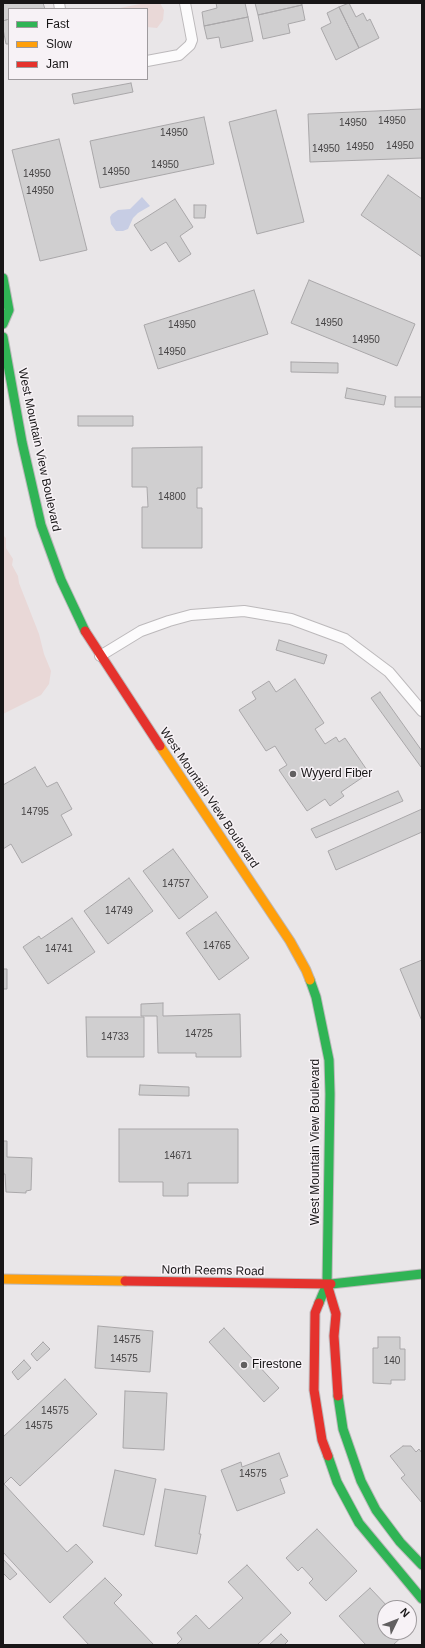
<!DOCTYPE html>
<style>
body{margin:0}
#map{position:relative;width:425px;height:1648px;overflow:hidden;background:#e9e6e8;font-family:Arial,sans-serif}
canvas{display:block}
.frame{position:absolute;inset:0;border:4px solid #181617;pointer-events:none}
.legend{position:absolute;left:8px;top:8px;width:140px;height:72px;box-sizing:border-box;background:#f7f2f6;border:1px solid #9e9a9d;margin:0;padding:5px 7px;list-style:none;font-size:12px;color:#181617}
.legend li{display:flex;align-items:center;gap:8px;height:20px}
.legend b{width:20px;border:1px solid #9e9a9d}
.north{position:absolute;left:377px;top:1600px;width:40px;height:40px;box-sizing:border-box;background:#f7f2f6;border:1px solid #9e9a9d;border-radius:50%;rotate:47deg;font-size:11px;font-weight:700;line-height:16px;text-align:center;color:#181617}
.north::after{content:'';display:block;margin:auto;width:14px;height:18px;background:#615f60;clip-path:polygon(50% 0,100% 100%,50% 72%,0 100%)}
</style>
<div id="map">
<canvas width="425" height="1648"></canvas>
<div class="frame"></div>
<ul class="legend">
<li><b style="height:5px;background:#30b455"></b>Fast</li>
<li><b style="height:5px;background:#ff9f0a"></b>Slow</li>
<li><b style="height:5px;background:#e5322d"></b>Jam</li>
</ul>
<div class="north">N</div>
</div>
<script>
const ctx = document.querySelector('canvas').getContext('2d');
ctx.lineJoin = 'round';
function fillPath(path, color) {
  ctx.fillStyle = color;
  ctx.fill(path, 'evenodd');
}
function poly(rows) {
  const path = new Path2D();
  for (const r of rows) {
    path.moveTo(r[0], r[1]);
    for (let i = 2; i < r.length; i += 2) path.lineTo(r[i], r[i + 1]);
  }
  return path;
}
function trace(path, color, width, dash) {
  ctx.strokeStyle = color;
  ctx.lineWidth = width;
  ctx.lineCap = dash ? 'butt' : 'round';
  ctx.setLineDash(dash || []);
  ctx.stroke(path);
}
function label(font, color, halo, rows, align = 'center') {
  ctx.font = font + ' Arial,sans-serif';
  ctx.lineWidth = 3;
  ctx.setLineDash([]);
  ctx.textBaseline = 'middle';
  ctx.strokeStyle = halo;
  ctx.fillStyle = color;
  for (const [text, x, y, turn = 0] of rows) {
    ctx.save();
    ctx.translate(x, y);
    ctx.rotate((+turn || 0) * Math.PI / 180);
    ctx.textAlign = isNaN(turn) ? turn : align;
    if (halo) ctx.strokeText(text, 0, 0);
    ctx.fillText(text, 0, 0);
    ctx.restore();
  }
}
const green = poly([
 [145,3,160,3,164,10,163,20,157,28,147,27,147,9,115,9],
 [3,535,6,538,6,548,13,559,12,565,18,576,19,583,39,634,44,654,51,671,49,684,41,695,3,714]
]);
const water = poly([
 [142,197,150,206,138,213,133,218,128,229,123,231,116,231,111,224,110,217,112,214,118,210,130,209]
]);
const building = poly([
 [3,3,43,3,45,9,9,9,9,19,3,21,3,3],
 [216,3,245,3,248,17,204,26,202,12,217,8,216,3],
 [255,3,301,3,302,5,258,15,255,3],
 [349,3,356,17,363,13,367,21,370,19,379,38,359,48,339,7,349,3],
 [302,5,305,20,288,24,290,33,263,39,258,15,302,5],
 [339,7,359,48,336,60,321,28,331,23,327,13,339,7],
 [248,17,253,41,221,48,219,37,207,39,204,26,248,17],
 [9,19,9,44,6,44,3,29,3,21,9,19],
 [131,83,133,92,74,104,72,94,131,83],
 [422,109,422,158,310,162,308,114,422,109],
 [276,110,304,222,257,234,229,122,276,110],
 [204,117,214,164,100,188,90,141,204,117],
 [59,139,87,250,40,261,12,150,59,139],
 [388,175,422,199,422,257,361,215,388,175],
 [175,199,193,227,180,236,191,254,179,262,166,242,151,251,134,225,175,199],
 [194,205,206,205,205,218,194,218,194,205],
 [309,280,415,324,397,366,291,323,309,280],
 [254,290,268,334,158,369,144,325,254,290],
 [291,362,338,363,338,373,291,372,291,362],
 [347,388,386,396,384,405,345,398,347,388],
 [395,397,422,397,422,407,395,407,395,397],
 [78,416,133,416,133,426,78,426,78,416],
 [202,447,202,488,197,488,197,508,202,508,202,548,142,548,142,507,148,507,147,487,132,487,132,448,202,447],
 [279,640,327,655,324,664,276,650,279,640],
 [295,679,324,723,315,729,325,744,336,737,339,742,345,738,369,773,341,792,344,796,330,806,325,799,307,811,279,770,287,765,275,746,266,751,239,710,256,699,252,692,269,681,276,692,295,679],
 [380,692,422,751,422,766,421,767,371,698,380,692],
 [35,767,47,787,57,782,72,809,61,815,72,835,22,863,11,844,3,849,3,785,35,767],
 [398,791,403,801,316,838,311,829,398,791],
 [422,809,422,832,336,870,328,851,422,809],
 [173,849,208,897,179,919,143,871,173,849],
 [129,878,153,911,108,944,84,911,129,878],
 [216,912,249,958,219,980,186,933,216,912],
 [72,918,95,952,48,984,23,947,39,936,41,939,72,918],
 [422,960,422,1021,400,969,422,960],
 [3,969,7,969,7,989,3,989,3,969],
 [163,1003,163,1016,240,1014,241,1057,196,1057,196,1053,158,1053,157,1016,141,1016,141,1004,163,1003],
 [86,1017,144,1017,144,1057,87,1057,86,1017],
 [140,1085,189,1087,189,1096,139,1095,140,1085],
 [119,1129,238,1129,238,1183,188,1183,188,1196,163,1196,163,1182,119,1182,119,1129],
 [3,1141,7,1141,7,1157,32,1158,31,1190,26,1191,26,1193,6,1192,5,1174,3,1174,3,1141],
 [98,1326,153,1331,150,1372,95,1368,98,1326],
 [224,1328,279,1388,264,1402,209,1342,224,1328],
 [378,1337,400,1337,400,1349,405,1349,405,1380,391,1380,391,1384,373,1383,373,1348,378,1348,378,1337],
 [43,1342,50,1349,37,1361,31,1354,43,1342],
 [24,1360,31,1368,18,1380,12,1372,24,1360],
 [65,1379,97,1414,20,1486,11,1477,4,1484,67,1552,76,1544,93,1562,50,1603,3,1552,3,1437,65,1379],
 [125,1391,167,1393,164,1450,123,1448,125,1391],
 [403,1446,411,1446,416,1452,419,1449,422,1453,422,1503,401,1478,405,1475,390,1456,403,1446],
 [279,1453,288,1476,280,1479,285,1493,237,1511,221,1470,241,1462,242,1467,279,1453],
 [115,1470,156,1479,144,1535,103,1526,115,1470],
 [165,1489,206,1496,199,1534,201,1534,197,1554,155,1546,165,1489],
 [317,1529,357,1571,326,1601,309,1583,313,1579,302,1567,298,1571,286,1558,317,1529],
 [3,1559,17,1574,10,1580,3,1573,3,1559],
 [247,1565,291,1613,257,1645,176,1645,182,1639,177,1633,196,1615,209,1629,243,1598,228,1582,247,1565],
 [105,1578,122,1595,114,1603,154,1645,89,1645,63,1617,105,1578],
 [370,1588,389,1608,385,1608,385,1632,407,1632,393,1645,366,1645,339,1616,370,1588],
 [281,1634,288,1641,284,1645,269,1645,281,1634]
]);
const street = poly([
 [59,3,60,9],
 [147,61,179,55,190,45,192,40,185,3],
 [100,656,141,631,169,621,191,615,244,611,291,619,345,639,389,672,422,711]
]);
const fast = poly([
 [3,278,9,310,3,324],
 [3,337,22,442,41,525,61,580,85,631],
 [310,980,316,997,329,1060,330,1094,327,1284,319,1303],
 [331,1284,422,1274],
 [338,1396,343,1429,361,1481,376,1510,400,1542,422,1565],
 [328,1456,337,1482,359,1523,422,1599]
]);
const slow = poly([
 [160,746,290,941,306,970,310,980],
 [3,1279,125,1281]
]);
const jam = poly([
 [85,631,160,746],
 [125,1281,331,1284],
 [327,1284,336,1314,334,1336,338,1396],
 [319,1303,315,1313,314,1390,322,1440,328,1456]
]);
const markers = [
 [293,774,4,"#615f60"],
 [244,1365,4,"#615f60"]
];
const numberNames = [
 ["14950",392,121],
 ["14950",353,123],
 ["14950",174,133],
 ["14950",400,146],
 ["14950",360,147],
 ["14950",326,149],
 ["14950",165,165],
 ["14950",116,172],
 ["14950",37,174],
 ["14950",40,191],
 ["14950",329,323],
 ["14950",182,325],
 ["14950",366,340],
 ["14950",172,352],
 ["14800",172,497],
 ["14795",35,812],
 ["14757",176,884],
 ["14749",119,911],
 ["14765",217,946],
 ["14741",59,949],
 ["14725",199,1034],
 ["14733",115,1037],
 ["14671",178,1156],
 ["14575",127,1340],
 ["14575",124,1359],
 ["140",392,1361],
 ["14575",55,1411],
 ["14575",39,1426],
 ["14575",253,1474]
];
const streetNames = [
 ["West Mountain View Boulevard",39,450,78],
 ["West Mountain View Boulevard",209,798,56],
 ["West Mountain View Boulevard",316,1142,-90],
 ["North Reems Road",213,1271,1]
];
const poiNames = [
 ["Wyyerd Fiber",301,774],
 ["Firestone",252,1365]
];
fillPath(green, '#e9d8d7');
fillPath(water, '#c7cde4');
fillPath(building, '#d0cfd0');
trace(building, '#a9a7a9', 1);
trace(street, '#bcb9bb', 12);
trace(fast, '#bcb9bb', 11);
trace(slow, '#bcb9bb', 11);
trace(jam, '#bcb9bb', 11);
trace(street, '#fcfbfc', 10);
trace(fast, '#30b455', 9);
trace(slow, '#ff9f0a', 9);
trace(jam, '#e5322d', 9);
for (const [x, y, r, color] of markers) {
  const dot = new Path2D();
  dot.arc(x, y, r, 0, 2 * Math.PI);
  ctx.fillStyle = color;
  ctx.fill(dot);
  trace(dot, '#f7f2f6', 1.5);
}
label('10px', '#464445', null, numberNames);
label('12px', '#181617', '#f7f2f6', streetNames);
label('12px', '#181617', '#f7f2f6', poiNames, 'left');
</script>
